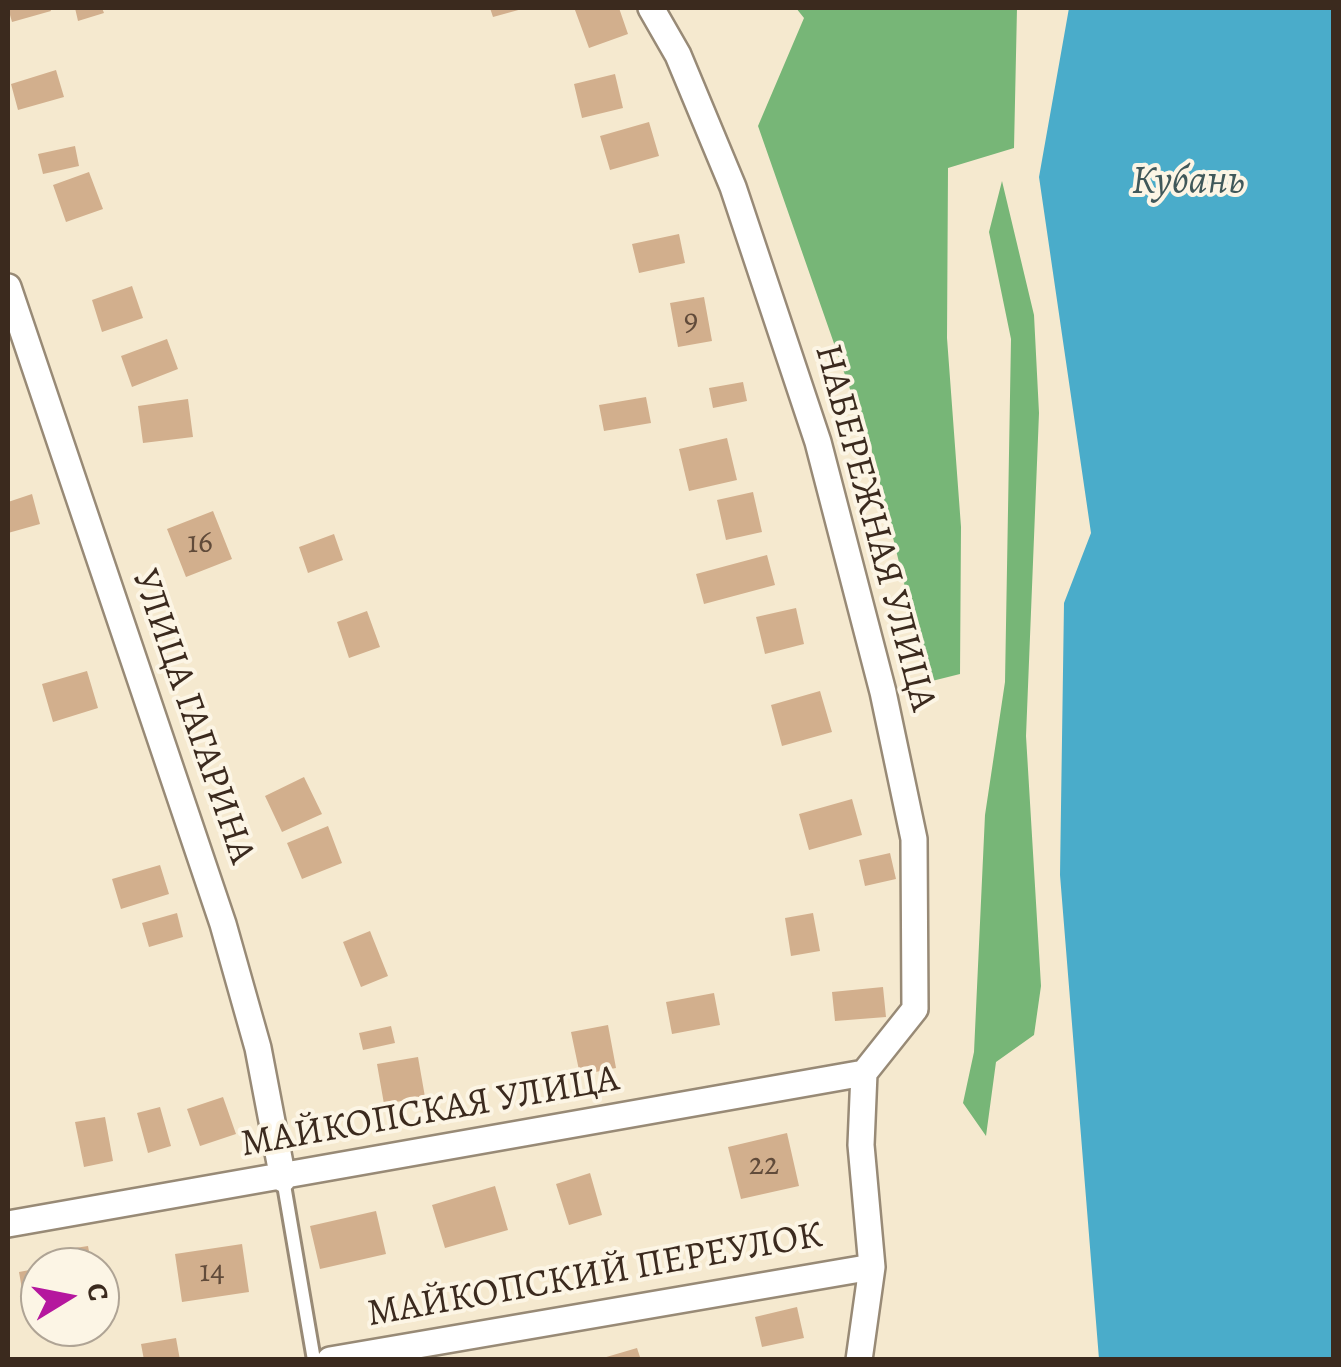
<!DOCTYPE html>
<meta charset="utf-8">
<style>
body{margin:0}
#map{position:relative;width:1341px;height:1367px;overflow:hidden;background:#f5e9cf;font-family:Alegreya,serif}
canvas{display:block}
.frame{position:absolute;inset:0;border:10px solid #3b2a1e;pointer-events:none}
.north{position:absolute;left:20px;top:1247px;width:100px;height:100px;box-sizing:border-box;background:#fcf5e5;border:2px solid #afa495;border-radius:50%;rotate:80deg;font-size:28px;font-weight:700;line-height:40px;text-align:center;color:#3b2a1e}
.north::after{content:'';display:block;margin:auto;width:35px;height:45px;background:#b5179e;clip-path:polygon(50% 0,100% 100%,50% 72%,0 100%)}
</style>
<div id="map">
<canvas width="1341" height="1367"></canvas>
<div class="frame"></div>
<div class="north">С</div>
</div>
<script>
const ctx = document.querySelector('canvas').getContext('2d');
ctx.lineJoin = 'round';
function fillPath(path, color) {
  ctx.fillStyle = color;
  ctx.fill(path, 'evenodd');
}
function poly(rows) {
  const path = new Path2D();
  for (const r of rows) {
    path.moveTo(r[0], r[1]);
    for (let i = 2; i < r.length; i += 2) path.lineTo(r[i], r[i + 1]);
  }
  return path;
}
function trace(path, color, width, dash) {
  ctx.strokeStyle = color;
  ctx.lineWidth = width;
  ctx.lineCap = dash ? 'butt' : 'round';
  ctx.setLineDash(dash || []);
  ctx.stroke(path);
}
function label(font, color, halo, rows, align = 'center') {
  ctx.font = font + ' Alegreya,serif';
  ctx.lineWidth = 8;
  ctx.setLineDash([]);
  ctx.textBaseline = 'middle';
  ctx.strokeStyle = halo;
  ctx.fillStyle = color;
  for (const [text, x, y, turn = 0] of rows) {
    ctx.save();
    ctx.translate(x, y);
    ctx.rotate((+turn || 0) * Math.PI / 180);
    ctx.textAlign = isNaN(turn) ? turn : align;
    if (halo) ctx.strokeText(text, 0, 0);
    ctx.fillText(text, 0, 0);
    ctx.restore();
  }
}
const forest = poly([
 [796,8,1017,8,1014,148,948,168,947,338,961,527,960,674,928,682,873,455,758,126,804,18],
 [1002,181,1034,315,1039,413,1026,736,1041,986,1034,1035,996,1062,986,1136,963,1103,974,1052,985,815,1005,682,1011,339,989,232]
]);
const water = poly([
 [1069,8,1333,8,1333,1359,1099,1359,1060,875,1064,603,1091,533,1039,177]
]);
const building = poly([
 [8,8,50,8,51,11,12,22],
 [75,8,102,8,104,13,78,21],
 [490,8,521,8,522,9,493,17],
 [582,8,619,8,628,34,589,48,575,10],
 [56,70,64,97,18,110,11,84],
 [615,74,623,108,582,118,574,84],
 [649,122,659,156,610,170,600,136],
 [75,146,79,166,43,174,38,154],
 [89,172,103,209,66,222,53,185],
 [679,234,685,263,639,273,632,244],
 [132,286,143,318,102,332,92,300],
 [704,297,712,341,678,347,670,303],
 [167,339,178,369,132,387,121,356],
 [743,382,747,401,713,408,709,388],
 [646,397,651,423,604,431,599,405],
 [188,399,193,437,143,443,138,406],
 [727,438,737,480,689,491,679,449],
 [753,492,762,532,726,540,717,500],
 [32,494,40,524,8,533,8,502],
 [213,511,232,559,186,577,167,529],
 [334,534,343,560,308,573,299,547],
 [767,555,775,585,704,604,696,574],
 [796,608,804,644,765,654,756,617],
 [367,611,380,647,349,658,337,622],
 [87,671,98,708,53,722,42,684],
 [820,691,832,732,782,746,771,705],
 [304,777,322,814,282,832,265,796],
 [852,799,862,835,809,850,799,814],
 [328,826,342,863,302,879,287,843],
 [890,853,896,879,865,886,859,860],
 [160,865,169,894,121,909,112,879],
 [177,913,183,937,149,947,142,923],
 [813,913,820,951,791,956,785,918],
 [370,931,388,976,361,987,343,942],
 [883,987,886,1017,835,1021,832,992],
 [714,993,720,1025,672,1034,666,1002],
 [608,1025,616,1068,580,1075,571,1032],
 [391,1026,395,1043,363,1050,359,1033],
 [418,1057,425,1097,384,1104,377,1064],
 [223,1097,236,1134,200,1146,187,1109],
 [160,1107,171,1146,148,1153,137,1113],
 [105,1117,113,1161,84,1167,75,1122],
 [787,1133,799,1186,741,1199,728,1147],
 [590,1173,602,1215,569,1225,556,1184],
 [495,1186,508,1230,445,1248,432,1205],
 [376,1211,386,1254,320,1269,310,1226],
 [242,1244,249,1292,182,1302,175,1254],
 [88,1246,92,1267,65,1267,62,1250],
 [40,1268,40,1316,27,1318,19,1272],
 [797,1307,804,1338,762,1347,755,1317],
 [176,1338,180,1360,144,1360,141,1344],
 [637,1348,641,1360,603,1360,603,1358]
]);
const lane = poly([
 [283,1179,314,1360]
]);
const street = poly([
 [651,8,678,55,733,187,818,442,883,692,914,839,915,1009,864,1073],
 [8,287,223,924,258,1048,283,1179],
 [8,1224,864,1073],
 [330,1360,872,1267],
 [859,1360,872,1267,861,1145,864,1073]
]);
const numberNames = [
 ["9",691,322],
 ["16",200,544],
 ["22",764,1166],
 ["14",212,1273]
];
const streetNames = [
 ["НАБЕРЕЖНАЯ УЛИЦА",874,528,75],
 ["УЛИЦА ГАГАРИНА",192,717,71],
 ["МАЙКОПСКАЯ УЛИЦА",430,1113,-10],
 ["МАЙКОПСКИЙ ПЕРЕУЛОК",595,1276,-10]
];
const waterNames = [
 ["Кубань",1188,183]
];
fillPath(forest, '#77b677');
fillPath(water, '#4aacca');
fillPath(building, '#d2af8d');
trace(lane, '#988a76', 18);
trace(street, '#988a76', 30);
trace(lane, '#fff', 12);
trace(street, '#fff', 25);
label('32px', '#614b3a', null, numberNames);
label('38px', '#3b2a1e', '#fcf5e5', streetNames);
label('italic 40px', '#40585a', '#fcf5e5', waterNames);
</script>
